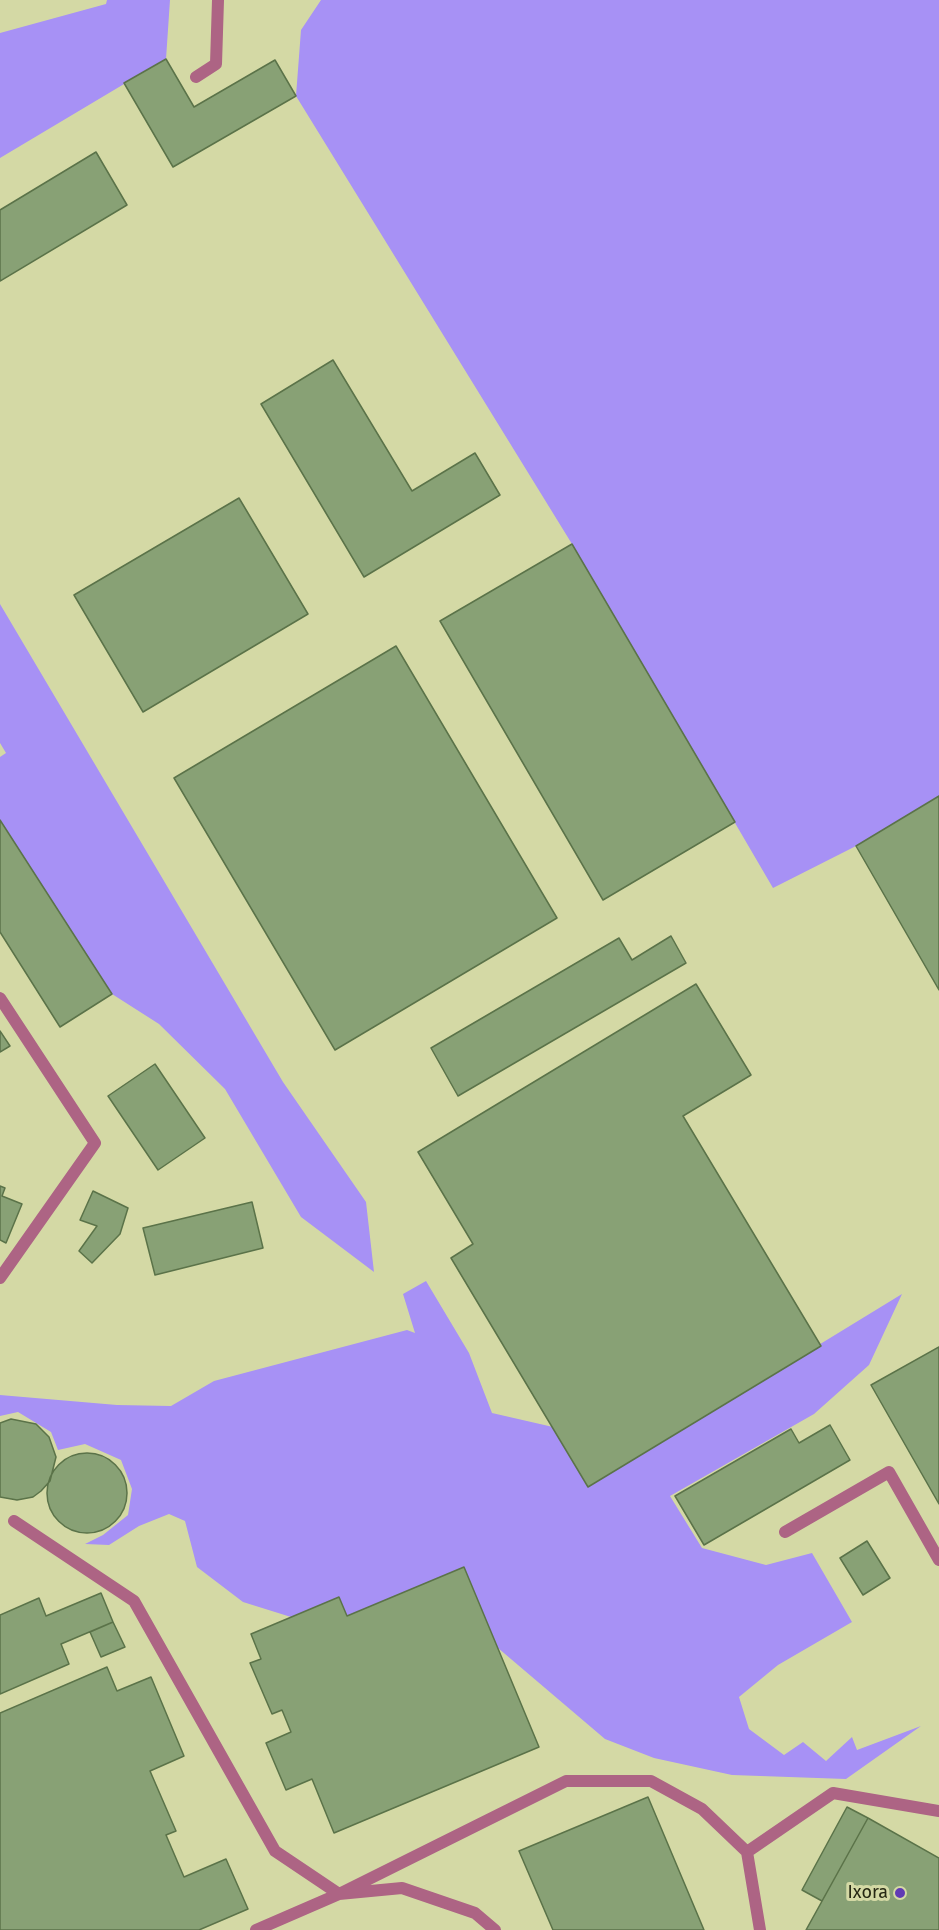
<!DOCTYPE html>
<style>
body{margin:0}
canvas{display:block;background:#d4d9a5}
</style>
<canvas width="939" height="1930"></canvas>
<script>
const ctx = document.querySelector('canvas').getContext('2d');
ctx.lineJoin = 'round';
function fillPath(path, color) {
  ctx.fillStyle = color;
  ctx.fill(path, 'evenodd');
}
function poly(rows) {
  const path = new Path2D();
  for (const r of rows) {
    if (r.length === 3) {
      path.moveTo(r[0] + r[2], r[1]);
      path.arc(r[0], r[1], r[2], 0, 2 * Math.PI);
      continue;
    }
    path.moveTo(r[0], r[1]);
    for (let i = 2; i < r.length; i += 2) path.lineTo(r[i], r[i + 1]);
  }
  return path;
}
function trace(path, color, width, dash) {
  ctx.strokeStyle = color;
  ctx.lineWidth = width;
  ctx.lineCap = dash ? 'butt' : 'round';
  ctx.setLineDash(dash || []);
  ctx.stroke(path);
}
function label(font, color, halo, rows, align = 'center') {
  ctx.font = font + ' "Fira Sans",sans-serif';
  ctx.lineWidth = 6;
  ctx.setLineDash([]);
  ctx.textBaseline = 'middle';
  ctx.strokeStyle = halo;
  ctx.fillStyle = color;
  for (const [text, x, y, turn = 0] of rows) {
    ctx.save();
    ctx.translate(x, y);
    ctx.rotate((+turn || 0) * Math.PI / 180);
    ctx.textAlign = isNaN(turn) ? turn : align;
    if (halo) ctx.strokeText(text, 0, 0);
    ctx.fillText(text, 0, 0);
    ctx.restore();
  }
}
const green = poly([
 [107,0,170,0,166,59,0,158,0,33,106,4],
 [321,0,939,0,939,796,856,846,773,888,572,544,296,96,301,30],
 [0,604,283,1082,366,1202,374,1272,301,1217,225,1089,159,1024,112,994,0,820,0,757,6,753,0,743],
 [426,1281,469,1353,492,1413,553,1427,588,1486,902,1294,869,1365,814,1414,670,1496,702,1548,766,1565,812,1553,852,1622,778,1665,739,1697,749,1729,784,1755,803,1742,826,1761,852,1737,857,1750,921,1726,846,1779,732,1775,654,1758,605,1739,498,1648,464,1567,347,1616,339,1597,291,1617,243,1602,197,1567,185,1521,169,1514,139,1526,109,1545,85,1544,103,1535,128,1515,132,1489,121,1460,85,1444,58,1450,51,1432,18,1412,0,1416,0,1395,117,1405,171,1406,214,1381,407,1330,415,1333,403,1294]
]);
const building = poly([
 [166,59,194,107,275,60,296,96,173,167,124,83,166,59],
 [96,152,127,205,0,281,0,210,96,152],
 [333,360,412,491,475,453,500,495,364,577,261,404,333,360],
 [239,498,308,614,143,712,74,595,239,498],
 [572,544,735,822,603,900,440,621,572,544],
 [396,646,557,918,335,1050,174,778,396,646],
 [939,796,939,990,856,846,939,796],
 [0,820,112,994,60,1027,0,932,0,820],
 [671,936,686,963,458,1096,431,1048,619,938,632,960,671,936],
 [696,984,751,1075,683,1116,821,1346,588,1487,451,1258,473,1244,418,1152,696,984],
 [0,1031,10,1046,0,1052,0,1031],
 [155,1064,205,1138,158,1170,108,1096,155,1064],
 [0,1186,5,1188,2,1196,22,1204,6,1243,0,1240,0,1186],
 [93,1191,128,1208,120,1234,92,1263,79,1251,97,1226,80,1220,93,1191],
 [252,1202,263,1248,155,1275,143,1228,252,1202],
 [939,1347,939,1504,871,1385,939,1347],
 [11,1419,36,1424,49,1437,56,1457,50,1481,41,1491,33,1497,17,1500,0,1497,0,1423,11,1419],
 [830,1425,850,1460,704,1545,675,1496,791,1429,799,1443,830,1425],
 [87,1493,40],
 [867,1541,890,1578,863,1595,840,1558,867,1541],
 [464,1567,539,1747,334,1833,312,1779,286,1790,266,1743,291,1732,282,1710,272,1714,250,1663,261,1659,251,1634,339,1597,347,1616,464,1567],
 [101,1593,113,1622,61,1644,69,1664,0,1694,0,1615,39,1598,46,1616,101,1593],
 [113,1622,125,1647,101,1657,90,1632,113,1622],
 [107,1667,117,1691,151,1677,184,1756,150,1771,176,1831,166,1835,184,1877,226,1859,248,1909,199,1930,0,1930,0,1713,107,1667],
 [648,1797,704,1930,553,1930,519,1851,648,1797],
 [847,1807,868,1818,822,1901,802,1890,847,1807],
 [868,1818,939,1858,939,1930,806,1930,868,1818]
]);
const service = poly([
 [196,77,216,64,218,0],
 [0,998,95,1143,0,1278],
 [14,1521,134,1601,275,1851,339,1894,402,1888,475,1913,495,1930],
 [785,1532,889,1472,939,1560],
 [747,1852,833,1793,939,1811],
 [256,1930,339,1894,566,1781,651,1781,702,1809,747,1852,760,1930]
]);
const markers = [
 [900,1893,6,"#613bb4"]
];
const poiNames = [
 ["Ixora",888,1893]
];
fillPath(green, '#a791f5');
fillPath(building, '#88a175');
trace(building, '#5b7349', 1.5);
trace(service, '#ad6484', 12);
for (const [x, y, r, color] of markers) {
  const dot = new Path2D();
  dot.arc(x, y, r, 0, 2 * Math.PI);
  ctx.fillStyle = color;
  ctx.fill(dot);
  trace(dot, '#d4d9a5', 2);
}
label('18px', '#262813', '#d4d9a5', poiNames, 'right');
</script>
